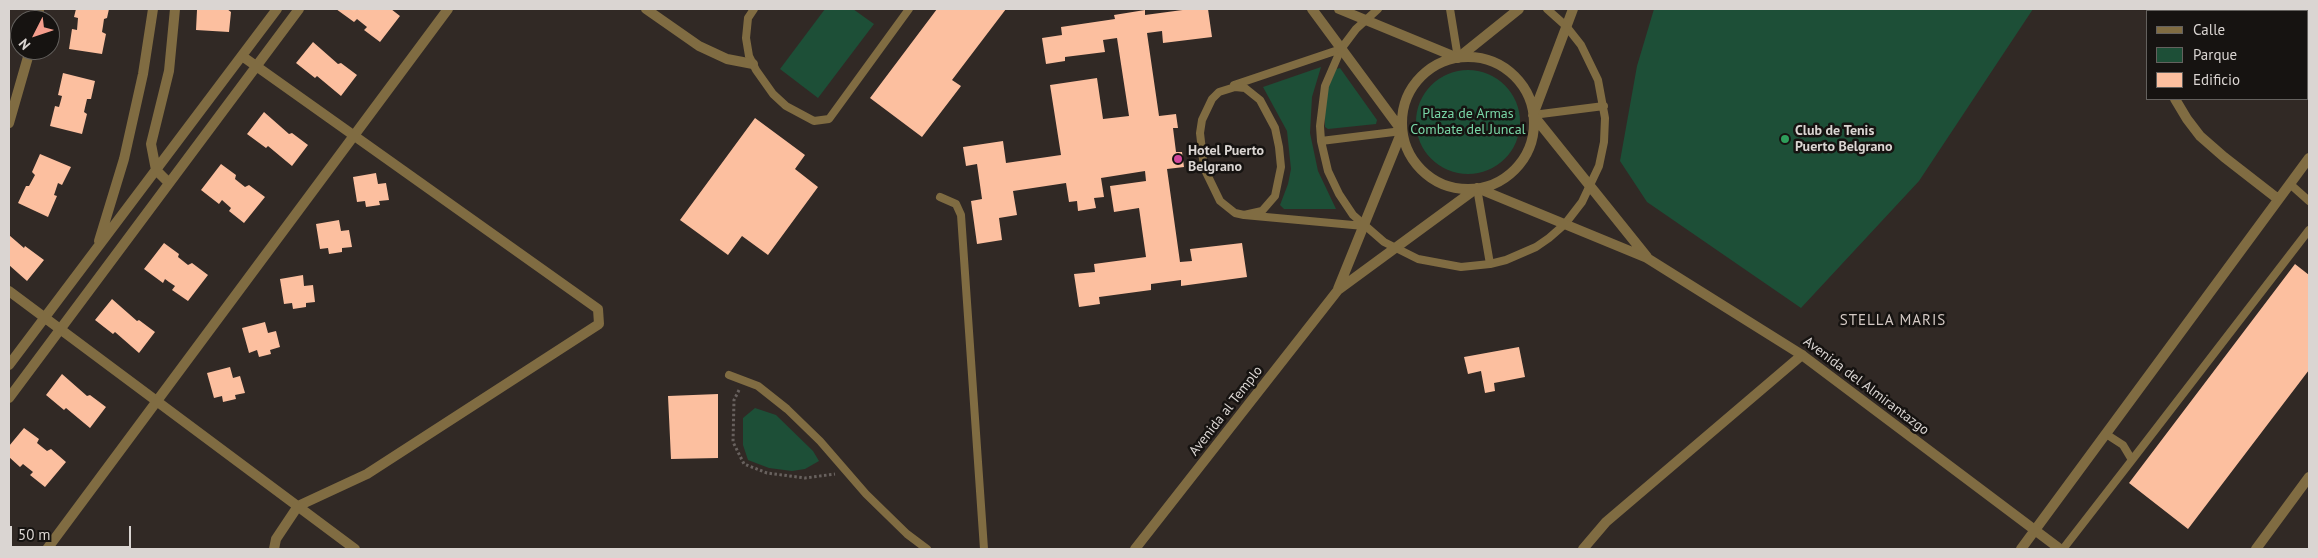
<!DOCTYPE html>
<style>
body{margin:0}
#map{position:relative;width:2318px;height:558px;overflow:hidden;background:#312925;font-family:"PT Sans",sans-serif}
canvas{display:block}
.frame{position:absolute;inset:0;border:10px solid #dad5d2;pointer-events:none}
.legend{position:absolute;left:2146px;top:10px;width:162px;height:90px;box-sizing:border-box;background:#161311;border:1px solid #64615e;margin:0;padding:6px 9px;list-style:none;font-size:15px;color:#dad5d2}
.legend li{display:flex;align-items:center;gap:10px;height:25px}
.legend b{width:25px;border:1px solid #64615e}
.north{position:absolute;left:10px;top:10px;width:50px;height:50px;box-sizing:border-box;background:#161311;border:1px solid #64615e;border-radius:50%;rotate:229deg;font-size:14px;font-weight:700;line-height:20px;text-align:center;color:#dad5d2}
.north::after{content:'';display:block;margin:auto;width:18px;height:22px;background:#f49d8c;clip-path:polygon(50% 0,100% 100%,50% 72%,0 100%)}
.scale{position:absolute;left:10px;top:526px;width:121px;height:22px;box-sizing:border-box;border:2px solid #dad5d2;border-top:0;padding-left:6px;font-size:15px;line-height:18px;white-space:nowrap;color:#dad5d2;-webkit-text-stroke:4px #161311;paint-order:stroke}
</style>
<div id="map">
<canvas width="2318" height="558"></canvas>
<div class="frame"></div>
<ul class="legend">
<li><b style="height:6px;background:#806c42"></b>Calle</li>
<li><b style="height:14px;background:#1d4f37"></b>Parque</li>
<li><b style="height:14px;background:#fcbf9f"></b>Edificio</li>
</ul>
<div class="north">N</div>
<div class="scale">50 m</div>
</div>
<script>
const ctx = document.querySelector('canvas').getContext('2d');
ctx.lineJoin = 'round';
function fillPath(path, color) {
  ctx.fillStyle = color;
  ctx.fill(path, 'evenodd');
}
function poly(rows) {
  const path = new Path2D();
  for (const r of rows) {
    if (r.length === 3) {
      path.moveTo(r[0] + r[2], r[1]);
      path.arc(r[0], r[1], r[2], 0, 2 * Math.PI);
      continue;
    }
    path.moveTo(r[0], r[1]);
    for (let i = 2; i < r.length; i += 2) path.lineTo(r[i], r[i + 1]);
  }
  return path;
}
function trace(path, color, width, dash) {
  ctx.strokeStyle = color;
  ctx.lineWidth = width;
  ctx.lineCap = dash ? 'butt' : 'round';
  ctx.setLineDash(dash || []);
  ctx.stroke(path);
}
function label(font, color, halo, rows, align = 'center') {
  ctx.font = font + ' "PT Sans",sans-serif';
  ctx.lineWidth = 5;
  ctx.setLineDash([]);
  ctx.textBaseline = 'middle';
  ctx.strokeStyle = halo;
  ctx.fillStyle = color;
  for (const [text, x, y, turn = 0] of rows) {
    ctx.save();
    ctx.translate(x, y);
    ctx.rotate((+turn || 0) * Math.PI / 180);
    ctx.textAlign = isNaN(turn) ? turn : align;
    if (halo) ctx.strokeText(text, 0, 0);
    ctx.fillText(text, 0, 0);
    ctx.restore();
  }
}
const green = poly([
 [825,9,853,9,874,24,818,98,780,69],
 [1654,9,2033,9,1919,181,1801,308,1647,202,1620,161,1637,66],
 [1321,67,1312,97,1310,133,1318,171,1336,209,1284,209,1280,205,1288,184,1291,169,1287,131,1263,87],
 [1340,68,1377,120,1376,124,1328,129,1325,127,1325,112,1328,88,1336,69],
 [1468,122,52],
 [755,408,776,415,813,451,819,461,805,469,792,471,769,468,748,460,743,445,743,418]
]);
const building = poly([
 [76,9,109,9,107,18,104,19,103,26,102,32,106,34,102,54,69,49,72,29,77,30,78,18,74,17],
 [202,9,227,9,231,12,229,32,196,30,197,10],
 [336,9,391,9,400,16,380,42,364,30,367,27,357,19,354,22],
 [937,9,1006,9,952,80,961,86,922,137,870,98],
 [1190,9,1208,9,1212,37,1163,43,1162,31,1147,33,1159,116,1176,114,1178,128,1173,128,1176,152,1182,152,1184,167,1167,169,1180,262,1192,261,1190,249,1242,243,1247,277,1181,286,1181,280,1151,284,1151,290,1099,297,1100,304,1079,307,1074,274,1095,272,1094,264,1146,257,1139,208,1114,212,1110,186,1146,181,1145,171,1101,178,1104,197,1094,198,1096,208,1078,211,1077,201,1069,202,1066,183,1013,191,1017,215,999,218,1002,240,977,244,971,201,982,199,977,164,966,166,963,147,1003,141,1006,163,1061,155,1050,85,1097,78,1103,119,1129,116,1117,38,1103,40,1105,52,1065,57,1065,61,1046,64,1042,38,1062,35,1061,27,1115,19,1114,15,1145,10,1145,15],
 [313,42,338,64,341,63,357,75,341,96,317,76,315,78,296,63],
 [63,73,95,81,91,99,87,99,84,112,87,114,82,134,50,126,55,106,59,107,61,100,62,96,58,95],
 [264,112,289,134,292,133,308,145,292,166,268,146,266,148,247,134],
 [755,118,805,155,795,169,818,187,768,255,742,236,728,255,680,220],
 [40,154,71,167,62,185,58,183,54,195,57,196,48,217,18,203,26,186,29,186,35,175,32,172],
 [221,164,236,175,235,179,245,187,249,185,265,197,244,223,229,211,231,208,222,200,219,204,201,190],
 [376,173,378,184,386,183,389,200,379,201,380,205,366,207,365,201,357,202,353,177],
 [339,220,341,231,349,230,352,247,342,248,342,252,329,254,328,248,320,249,316,224],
 [9,235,24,248,25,246,44,260,27,281,9,265],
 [164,243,179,254,178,257,188,265,192,263,208,275,188,301,172,290,175,286,169,282,165,279,163,283,144,269],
 [2295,264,2309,275,2309,370,2188,529,2129,483],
 [303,275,304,286,313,285,315,302,306,303,306,307,293,309,292,303,284,304,280,279],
 [112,299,137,321,139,320,155,332,139,353,115,332,113,334,95,320],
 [265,322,268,333,276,331,280,347,270,350,271,354,259,357,257,350,249,353,242,328],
 [1519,347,1525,377,1494,383,1495,391,1485,393,1481,371,1468,374,1464,357],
 [230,367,233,378,240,376,245,393,235,395,236,399,223,402,222,396,214,398,207,373],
 [62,374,87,396,90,395,106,407,90,428,66,408,64,410,46,395],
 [718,394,718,458,671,459,668,396],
 [24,428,39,439,37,443,47,451,51,449,66,462,45,487,30,475,33,472,23,464,20,467,9,457,9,446]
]);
const path = poly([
 [739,390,734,400,733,442,744,464,767,473,805,478,835,474]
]);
const service = poly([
 [754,9,748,18,746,38,749,56,756,70,773,94,786,106,814,121,829,119,909,9],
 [1378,9,1356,29,1341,49,1325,86,1320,126,1321,141,1328,171,1339,194,1353,215,1384,242,1418,259,1461,267,1490,264,1506,260,1536,247,1549,238,1565,224,1582,202,1599,166,1604,142,1605,118,1598,80,1581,45,1566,26,1547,9],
 [1450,9,1458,58],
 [1234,85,1341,49],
 [1533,115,1604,106],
 [1321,141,1402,131],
 [2290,184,2309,201],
 [1477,188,1490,264],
 [940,197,956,204,961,215,984,549],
 [1244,215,1262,211,1275,196,1281,167,1279,147,1275,128,1260,100,1245,88,1235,87,1219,92,1212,99,1202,120,1200,133,1204,168,1220,201,1235,213,1244,215,1364,226],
 [729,375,758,386,787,409,820,441,866,494,907,534,927,549],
 [2132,460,2309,230],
 [2063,549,2132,460,2123,445,2106,434]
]);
const minor = poly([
 [646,9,699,46,727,59,753,64],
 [2159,9,2159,11],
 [38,20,39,9],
 [242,56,598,309,599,324,367,474,298,506,276,539,274,549],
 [2175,99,2187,119,2200,136,2224,157,2278,199],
 [9,123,30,50],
 [169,183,156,170,151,144,169,71,175,9],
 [99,241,124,159,143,74,153,9],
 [9,291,355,549],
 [9,365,277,9],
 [9,398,299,9],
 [47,549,448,9],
 [1583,549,1606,522,1802,355],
 [2021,549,2309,158],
 [2256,549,2309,477]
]);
const tertiary = poly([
 [1312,9,1402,131,1338,289],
 [1339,9,1458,58,1519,9],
 [1573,9,1533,115,1647,257],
 [1468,123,66],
 [1135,549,1338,290,1477,188,1647,258,1802,355,2060,549]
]);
const markers = [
 [1785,139,5,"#2e9e5b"],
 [1178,159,5,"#d1479c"]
];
const parkNames = [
 ["Plaza de Armas",1468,114],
 ["Combate del Juncal",1468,130]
];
const poiNames = [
 ["Club de Tenis",1795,131],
 ["Puerto Belgrano",1795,147],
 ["Hotel Puerto",1188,151],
 ["Belgrano",1188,167]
];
const streetNames = [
 ["Avenida del Almirantazgo",1866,386,37],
 ["Avenida al Templo",1226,411,-52]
];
const neighbourhoodNames = [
 ["STELLA MARIS",1893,321]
];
fillPath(green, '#1d4f37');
fillPath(building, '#fcbf9f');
trace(path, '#68615e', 3, [2.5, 2.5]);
trace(service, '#806c42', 8);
trace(minor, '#806c42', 10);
trace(tertiary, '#806c42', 10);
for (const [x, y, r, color] of markers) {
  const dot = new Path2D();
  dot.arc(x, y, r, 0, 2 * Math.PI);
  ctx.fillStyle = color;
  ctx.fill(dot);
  trace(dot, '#161311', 2);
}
label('14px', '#79d6a6', '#161311', parkNames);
label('bold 14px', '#dad5d2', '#161311', poiNames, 'left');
label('14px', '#dad5d2', '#161311', streetNames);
ctx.letterSpacing = '1px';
label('15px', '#d4c9c4', '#161311', neighbourhoodNames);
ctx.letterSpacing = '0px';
</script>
